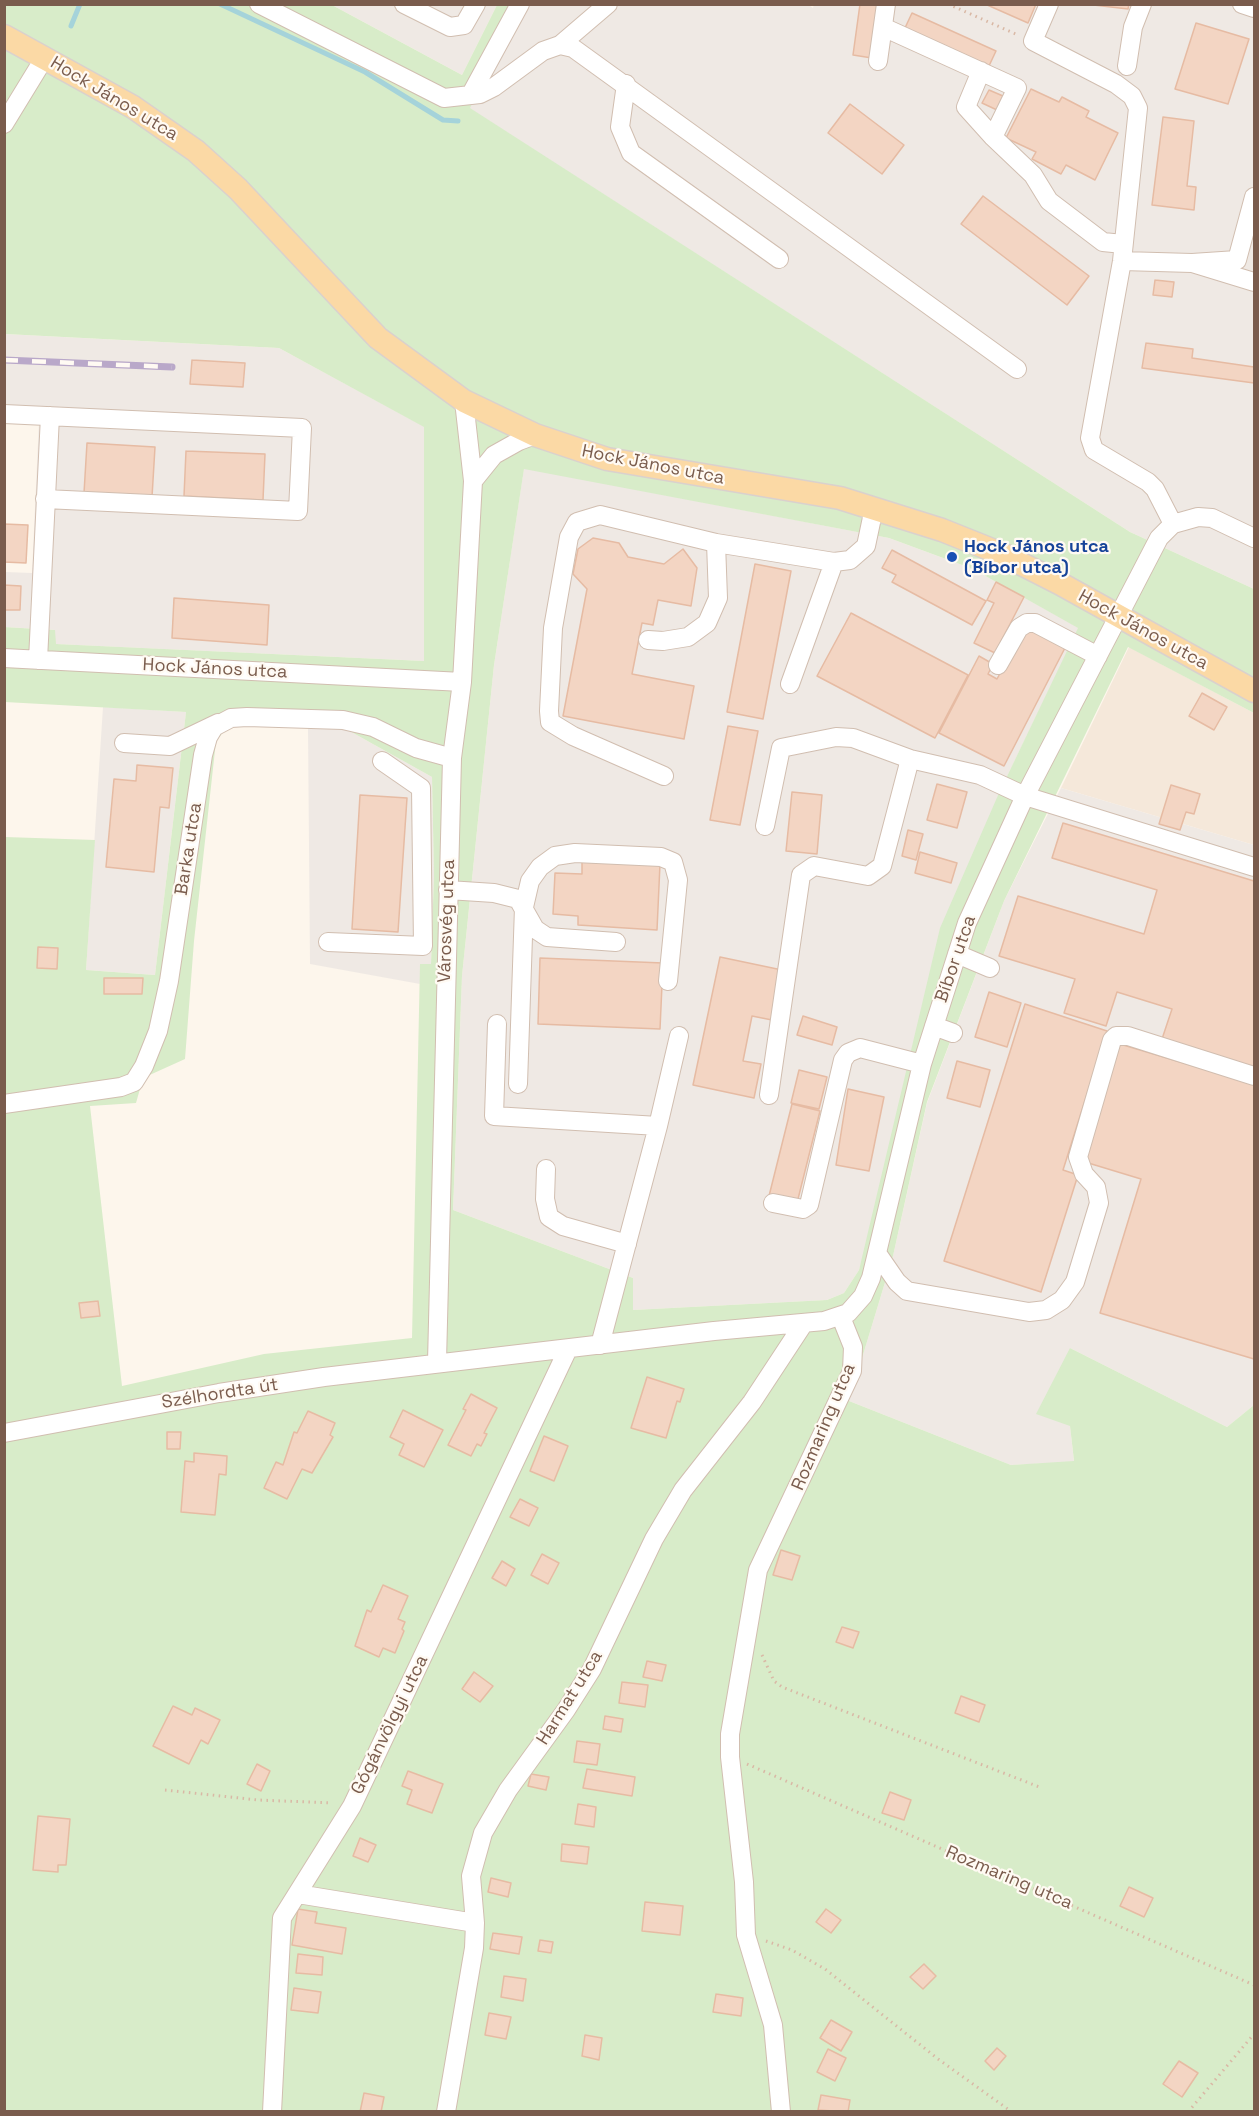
<!DOCTYPE html>
<meta charset="utf-8">
<style>
body{margin:0}
#map{position:relative;width:1259px;height:2116px;overflow:hidden;background:#fdf6ec;font-family:"Space Grotesk",sans-serif}
canvas{display:block}
.frame{position:absolute;inset:0;border:6px solid #7a5c4d;pointer-events:none}
</style>
<div id="map">
<canvas width="1259" height="2116"></canvas>
<div class="frame"></div>
</div>
<script>
const ctx = document.querySelector('canvas').getContext('2d');
ctx.lineJoin = 'round';
function fillPath(path, color) {
  ctx.fillStyle = color;
  ctx.fill(path, 'evenodd');
}
function poly(rows) {
  const path = new Path2D();
  for (const r of rows) {
    path.moveTo(r[0], r[1]);
    for (let i = 2; i < r.length; i += 2) path.lineTo(r[i], r[i + 1]);
  }
  return path;
}
function trace(path, color, width, dash) {
  ctx.strokeStyle = color;
  ctx.lineWidth = width;
  ctx.lineCap = dash ? 'butt' : 'round';
  ctx.setLineDash(dash || []);
  ctx.stroke(path);
}
function label(font, color, halo, rows, align = 'center') {
  ctx.font = font + ' "Space Grotesk",sans-serif';
  ctx.lineWidth = 4.5;
  ctx.setLineDash([]);
  ctx.textBaseline = 'middle';
  ctx.strokeStyle = halo;
  ctx.fillStyle = color;
  for (const [text, x, y, turn = 0] of rows) {
    ctx.save();
    ctx.translate(x, y);
    ctx.rotate((+turn || 0) * Math.PI / 180);
    ctx.textAlign = isNaN(turn) ? turn : align;
    if (halo) ctx.strokeText(text, 0, 0);
    ctx.fillText(text, 0, 0);
    ctx.restore();
  }
}
const residential = poly([
 [1129,647,1254,713,1254,845,1061,788]
]);
const industrial = poly([
 [807,4,813,8,814,4,1254,5,1254,589,1130,532,469,108,519,5],
 [332,5,497,5,462,75],
 [4,334,279,348,425,427,424,661,55,644,55,630,5,627,5,572,32,573,39,421,5,419],
 [524,468,889,538,973,569,1079,628,999,793,859,1270,844,1293,827,1300,633,1310,633,1278,453,1210,462,976,494,665],
 [103,707,186,712,155,975,86,970],
 [308,728,346,729,432,777,434,875,431,965,420,964,420,984,310,964],
 [1061,788,1254,845,1254,1405,1227,1427,1070,1348,1070,1426,1074,1462,1011,1465,849,1401,893,1256,927,1103,1004,901]
]);
const green = poly([
 [5,4,332,5,462,75,497,5,519,5,470,108,1130,532,1254,589,1254,713,1128,647,1004,901,927,1102,893,1256,849,1401,1011,1465,1074,1461,1070,1426,1036,1414,1070,1348,1227,1427,1254,1405,1254,2111,5,2111,5,837,95,840,86,970,155,975,186,712,5,702,4,627,55,630,56,644,424,661,424,427,279,348,5,334],
 [524,469,889,538,973,569,1078,628,999,793,940,928,859,1270,844,1293,827,1300,633,1310,633,1278,453,1210,462,976,494,665],
 [237,726,346,729,432,777,434,875,431,964,420,964,412,1338,264,1354,122,1386,90,1106,136,1103,143,1078,185,1059,194,941,216,741,225,730]
]);
const stream = poly([
 [220,4,365,72,443,120,458,121],
 [71,26,80,4]
]);
const building = poly([
 [860,4,880,4,872,58,853,55,860,4],
 [985,4,1036,4,1028,23,985,4],
 [1085,4,1129,4,1128,9,1085,4],
 [912,13,996,51,988,68,904,30,912,13],
 [1196,23,1249,39,1228,104,1175,89,1196,23],
 [1031,89,1059,102,1062,97,1089,111,1086,117,1118,133,1095,180,1066,165,1061,174,1032,159,1036,152,1006,138,1031,89],
 [989,90,1003,96,997,110,982,103,989,90],
 [850,104,904,145,882,174,828,133,850,104],
 [1163,117,1194,121,1187,186,1196,187,1194,210,1152,205,1163,117],
 [983,196,1089,276,1067,305,961,224,983,196],
 [1155,280,1174,282,1172,297,1153,295,1155,280],
 [1146,343,1193,349,1192,358,1254,367,1254,383,1142,368,1146,343],
 [192,360,245,363,243,387,190,384,192,360],
 [87,443,155,447,152,497,84,493,87,443],
 [186,451,265,454,263,500,184,496,186,451],
 [4,524,28,525,26,563,4,562,4,524],
 [593,538,619,543,628,557,664,564,683,549,697,568,691,606,658,600,653,625,642,623,632,674,694,686,684,739,563,716,587,589,573,574,578,549,593,538],
 [892,550,986,601,972,625,892,582,896,575,882,568,892,550],
 [755,564,791,571,763,719,727,712,755,564],
 [996,582,1024,597,995,653,974,643,994,603,987,600,996,582],
 [4,585,21,586,20,610,4,610,4,585],
 [174,598,269,605,267,645,172,638,174,598],
 [851,613,968,675,935,738,817,676,851,613],
 [1026,625,1066,646,1004,766,939,733,979,656,993,664,988,674,997,679,1026,625],
 [1202,693,1227,707,1214,730,1189,716,1202,693],
 [728,726,758,731,740,825,710,820,728,726],
 [137,765,173,768,169,808,160,807,154,872,106,867,114,779,136,781,137,765],
 [937,784,967,792,957,828,927,820,937,784],
 [1171,785,1200,794,1194,814,1186,812,1180,830,1159,824,1171,785],
 [792,792,822,795,817,854,786,851,792,792],
 [360,795,407,798,398,932,352,929,360,795],
 [1063,823,1254,881,1254,1067,1162,1039,1172,1009,1117,992,1106,1026,1064,1013,1075,979,999,956,1018,896,1144,934,1157,890,1052,858,1063,823],
 [908,830,923,834,916,860,902,856,908,830],
 [920,852,957,863,951,883,915,873,920,852],
 [582,860,660,864,657,930,578,925,578,916,553,914,555,873,582,874,582,860],
 [38,947,58,948,57,969,37,968,38,947],
 [720,957,782,970,772,1020,752,1016,743,1061,761,1064,754,1098,693,1085,720,957],
 [540,958,663,963,660,1029,538,1024,540,958],
 [104,978,143,978,142,994,104,994,104,978],
 [989,992,1021,1003,1007,1047,975,1037,989,992],
 [1025,1004,1107,1031,1063,1170,1078,1175,1041,1292,944,1261,1025,1004],
 [803,1016,837,1027,832,1045,797,1035,803,1016],
 [1120,1044,1254,1084,1254,1359,1100,1313,1141,1179,1085,1162,1120,1044],
 [957,1061,990,1070,980,1107,947,1098,957,1061],
 [799,1070,827,1077,819,1109,791,1103,799,1070],
 [848,1089,884,1097,869,1171,836,1165,848,1089],
 [792,1104,820,1111,797,1203,769,1196,792,1104],
 [98,1301,100,1316,81,1318,79,1303,98,1301],
 [647,1377,684,1389,680,1402,677,1401,666,1438,631,1428,647,1377],
 [471,1394,497,1408,484,1433,487,1434,481,1446,477,1444,471,1456,448,1445,466,1410,463,1409,471,1394],
 [403,1410,443,1430,424,1467,399,1455,404,1444,390,1437,403,1410],
 [308,1411,335,1423,330,1435,333,1437,312,1473,302,1469,287,1499,264,1488,276,1462,283,1465,294,1432,297,1433,308,1411],
 [167,1432,181,1432,180,1449,167,1449,167,1432],
 [544,1436,568,1446,554,1481,530,1471,544,1436],
 [194,1453,227,1456,226,1475,219,1474,215,1515,181,1512,185,1461,194,1462,194,1453],
 [520,1499,538,1508,529,1526,510,1517,520,1499],
 [781,1550,800,1556,792,1580,773,1575,781,1550],
 [542,1554,559,1563,548,1584,531,1575,542,1554],
 [502,1561,515,1569,506,1586,492,1578,502,1561],
 [383,1585,408,1596,398,1619,405,1622,402,1629,404,1631,395,1653,383,1648,379,1657,355,1646,367,1610,371,1612,383,1585],
 [842,1627,859,1632,853,1648,836,1642,842,1627],
 [647,1661,666,1665,662,1681,643,1677,647,1661],
 [474,1672,493,1686,480,1702,462,1689,474,1672],
 [622,1682,648,1685,645,1707,619,1703,622,1682],
 [961,1696,985,1705,979,1722,955,1713,961,1696],
 [173,1706,192,1715,195,1708,220,1720,208,1744,201,1740,189,1764,153,1746,173,1706],
 [605,1716,623,1719,621,1732,603,1729,605,1716],
 [577,1741,600,1744,597,1765,574,1762,577,1741],
 [257,1764,270,1771,261,1791,247,1784,257,1764],
 [587,1769,635,1777,632,1796,583,1788,587,1769],
 [408,1771,443,1784,432,1813,407,1804,412,1790,402,1786,408,1771],
 [531,1774,549,1777,546,1790,528,1786,531,1774],
 [890,1792,911,1800,904,1820,882,1813,890,1792],
 [578,1804,596,1807,594,1827,575,1824,578,1804],
 [38,1816,70,1819,66,1865,58,1865,58,1872,33,1870,38,1816],
 [360,1838,376,1845,368,1862,353,1856,360,1838],
 [562,1844,589,1847,587,1864,561,1861,562,1844],
 [491,1878,511,1883,508,1897,488,1892,491,1878],
 [1129,1887,1153,1898,1144,1917,1120,1906,1129,1887],
 [645,1902,683,1906,680,1935,642,1931,645,1902],
 [298,1909,317,1912,315,1923,346,1928,342,1954,292,1945,298,1909],
 [826,1909,841,1920,831,1933,816,1922,826,1909],
 [493,1933,522,1937,519,1954,490,1949,493,1933],
 [540,1940,553,1942,551,1953,538,1951,540,1940],
 [298,1954,323,1957,322,1975,296,1973,298,1954],
 [924,1964,936,1976,923,1989,910,1977,924,1964],
 [504,1976,526,1979,523,2001,501,1997,504,1976],
 [294,1988,321,1992,318,2013,291,2010,294,1988],
 [716,1994,743,1998,741,2016,713,2012,716,1994],
 [489,2013,511,2017,506,2039,485,2035,489,2013],
 [831,2020,852,2032,841,2051,820,2038,831,2020],
 [585,2035,602,2038,599,2060,582,2056,585,2035],
 [997,2048,1006,2056,994,2070,985,2061,997,2048],
 [828,2049,846,2058,835,2081,817,2072,828,2049],
 [1179,2061,1198,2073,1182,2097,1163,2084,1179,2061],
 [364,2093,384,2097,381,2112,360,2112,364,2093],
 [821,2095,850,2100,848,2112,818,2110,821,2095]
]);
const path = poly([
 [948,4,1018,35],
 [762,1655,774,1681,782,1687,1042,1788],
 [747,1764,1254,1985],
 [165,1790,258,1800,332,1803],
 [766,1941,792,1950,825,1969,938,2059,1012,2112],
 [1188,2112,1254,2034]
]);
const minor = poly([
 [259,4,444,98,480,94,494,87,543,51,560,45,573,48,1017,369],
 [404,4,450,27,464,25,476,4],
 [1049,4,1033,41,1116,84,1132,96,1138,108,1122,261,1090,438,1094,450,1148,482,1155,489,1173,524],
 [1242,4,1254,8],
 [883,27,1017,88,993,137],
 [560,45,608,4],
 [878,61,886,4],
 [1127,66,1133,27,1142,4],
 [981,71,966,107,993,137,1033,175,1049,201,1103,242,1123,244],
 [626,84,620,127,631,153,779,259],
 [471,94,520,4],
 [4,124,45,57],
 [1254,197,1237,260,1192,263,1254,282],
 [1122,261,1192,263],
 [4,414,302,428,298,511,45,499],
 [473,481,494,455,519,441,535,435],
 [648,640,663,641,688,637,707,623,718,598,716,543],
 [4,658,462,682],
 [38,660,50,416],
 [998,665,1019,628,1027,623,1035,623,1098,656],
 [790,684,834,562],
 [124,743,170,746,218,723],
 [664,776,573,736,550,722,549,711,553,628,569,537,577,522,600,515,716,543,834,562,850,560,866,546,874,508],
 [765,826,781,748,836,737,853,738,910,759],
 [448,890,494,893,518,899,535,929,547,937,616,942],
 [328,942,423,946,421,788,382,761],
 [957,954,990,968],
 [497,1024,494,1116,658,1126],
 [934,1026,953,1033],
 [518,1084,524,907,530,881,540,867,555,856,575,853,661,857,673,862,678,880,668,981],
 [769,1095,801,875,814,866,868,876,882,866,910,759,980,775,1025,796,1254,867],
 [4,1104,121,1087,134,1082,144,1066,158,1031,169,981,203,755,208,737,214,727,231,718,247,717,343,720,373,727,416,748,452,758],
 [546,1169,545,1199,549,1217,563,1226,627,1244],
 [773,1203,803,1209,809,1205,843,1060,848,1053,860,1048,922,1064],
 [877,1253,897,1282,907,1291,1029,1312,1046,1310,1062,1300,1075,1282,1099,1203,1096,1187,1084,1174,1078,1157,1112,1040,1116,1036,1128,1036,1254,1076],
 [600,1345,658,1126,679,1036],
 [437,1362,452,758,462,682,473,481,464,401],
 [4,1433,219,1393,324,1377,714,1331,824,1321,848,1313,863,1296,871,1278,922,1064,967,923,1025,796,1159,538,1173,524,1198,517,1212,518,1254,538],
 [298,1894,475,1923],
 [272,2112,282,1918,352,1806,568,1349],
 [446,2112,474,1948,475,1923,471,1876,483,1833,508,1790,566,1710,592,1669,654,1539,683,1490,752,1402,804,1323],
 [781,2112,773,2025,746,1935,744,1882,730,1757,730,1734,758,1570,852,1371,853,1347,841,1317]
]);
const major = poly([
 [4,36,133,107,196,151,238,189,378,338,464,401,535,435,607,459,840,498,942,530,1002,554,1059,583,1254,691]
]);
const rail = poly([
 [4,360,172,367]
]);
const markers = [
 [952,557,6,"#1a4fb4"]
];
const streetNames = [
 ["Hock János utca",114,99,31],
 ["Hock János utca",653,465,11],
 ["Hock János utca",1143,630,29],
 ["Hock János utca",215,669,3],
 ["Barka utca",189,849,-81],
 ["Városvég utca",447,921,-88],
 ["Bíbor utca",956,959,-71],
 ["Szélhordta út",220,1394,-9],
 ["Rozmaring utca",824,1427,-67],
 ["Harmat utca",570,1698,-58],
 ["Gógánvölgyi utca",390,1725,-64],
 ["Rozmaring utca",1009,1878,23]
];
const transitNames = [
 ["Hock János utca",964,547],
 ["(Bíbor utca)",964,568]
];
fillPath(residential, '#f5e8da');
fillPath(industrial, '#efe9e4');
fillPath(green, '#d8ecc9');
trace(stream, '#a5d3da', 5);
fillPath(building, '#f3d5c3');
trace(building, '#e6bba3', 1.5);
trace(minor, '#d1beb0', 20);
trace(major, '#dad1cd', 25);
trace(path, '#d9b8a5', 3, [1.5, 4.5]);
trace(minor, '#fff', 18);
trace(major, '#fbd9a5', 22);
trace(rail, '#b9a8c9', 7);
trace(rail, '#fffaf3', 4.5, [14]);
for (const [x, y, r, color] of markers) {
  const dot = new Path2D();
  dot.arc(x, y, r, 0, 2 * Math.PI);
  ctx.fillStyle = color;
  ctx.fill(dot);
  trace(dot, '#fffaf3', 2);
}
label('18px', '#7a5c4d', '#fffaf3', streetNames);
label('bold 18px', '#164399', '#fffaf3', transitNames, 'left');
</script>
